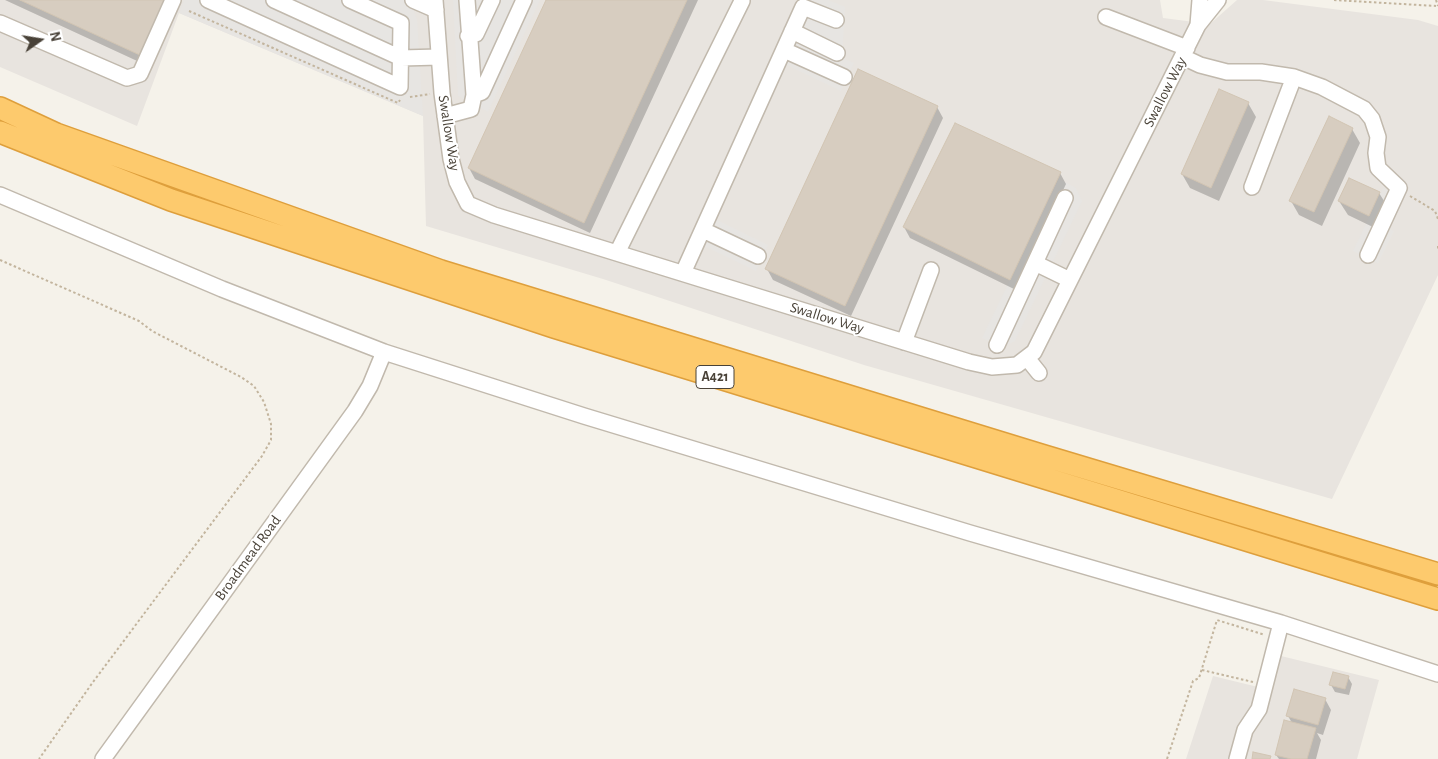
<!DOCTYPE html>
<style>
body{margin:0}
#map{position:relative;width:1438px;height:759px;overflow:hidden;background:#f5f2ea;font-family:"Alegreya Sans",sans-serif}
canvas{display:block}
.north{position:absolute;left:15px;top:15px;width:50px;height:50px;-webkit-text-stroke:4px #fff;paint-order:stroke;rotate:77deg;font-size:14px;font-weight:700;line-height:20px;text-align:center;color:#494238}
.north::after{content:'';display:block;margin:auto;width:18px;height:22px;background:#494238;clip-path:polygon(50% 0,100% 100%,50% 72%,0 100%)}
</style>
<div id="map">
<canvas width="1438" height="759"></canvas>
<div class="north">N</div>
</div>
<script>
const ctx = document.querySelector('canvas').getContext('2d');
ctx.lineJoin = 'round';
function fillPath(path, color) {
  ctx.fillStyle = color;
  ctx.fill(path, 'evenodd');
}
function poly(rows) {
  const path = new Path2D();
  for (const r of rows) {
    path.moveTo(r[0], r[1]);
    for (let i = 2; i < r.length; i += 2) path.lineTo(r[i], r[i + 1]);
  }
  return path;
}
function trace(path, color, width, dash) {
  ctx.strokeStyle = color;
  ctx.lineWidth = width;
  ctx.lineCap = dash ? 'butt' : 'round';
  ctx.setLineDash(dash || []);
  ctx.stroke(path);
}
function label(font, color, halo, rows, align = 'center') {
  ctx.font = font + ' "Alegreya Sans",sans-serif';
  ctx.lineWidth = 4;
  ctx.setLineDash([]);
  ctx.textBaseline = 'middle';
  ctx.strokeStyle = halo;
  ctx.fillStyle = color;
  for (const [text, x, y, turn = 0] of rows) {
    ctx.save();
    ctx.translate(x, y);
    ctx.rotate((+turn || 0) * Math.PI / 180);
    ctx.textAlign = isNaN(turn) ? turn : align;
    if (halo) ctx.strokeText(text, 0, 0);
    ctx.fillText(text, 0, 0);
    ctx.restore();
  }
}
const industrial = poly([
 [0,0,1160,0,1163,18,1210,24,1237,0,1263,0,1418,20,1438,26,1438,275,1332,499,864,365,603,279,426,226,423,116,179,13,137,126,0,67],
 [1281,656,1379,680,1357,759,1186,759,1213,676,1258,687,1264,660]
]);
const parking = poly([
 [184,0,410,0,417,19,423,116,179,13],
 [453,0,540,0,488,112,458,96],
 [799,0,828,0,845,7,842,58,854,63,841,91,772,58],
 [1059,179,1076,188,1082,201,1015,341,1002,347,982,338],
 [1383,188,1401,198,1387,228,1394,231,1378,263,1353,251],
 [713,218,768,245,756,271,700,244]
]);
const shadow = poly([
 [5,0,178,0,148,66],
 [547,0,698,0,590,233,475,179,469,168],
 [1248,103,1256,117,1219,201,1190,188,1182,174],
 [937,107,943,118,851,316,773,280,767,269],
 [1352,129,1360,143,1322,226,1299,215,1291,201],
 [1060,173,1066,184,1016,290,910,238,904,227],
 [1379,193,1388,207,1377,229,1348,215,1339,201],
 [1348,677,1352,684,1349,695,1335,692,1331,685],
 [1325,699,1331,710,1323,735,1317,733,1321,740,1316,759,1279,759,1276,755,1292,723,1288,716]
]);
const building = poly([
 [20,0,168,0,142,56,20,0],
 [546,0,687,0,584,223,468,168,546,0],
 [858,69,938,106,845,306,765,269,858,69],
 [1219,89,1249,102,1211,188,1181,174,1219,89],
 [1329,116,1353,128,1314,212,1289,201,1329,116],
 [955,123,1061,172,1010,280,903,227,955,123],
 [1349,178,1380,192,1369,216,1338,201,1349,178],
 [1333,672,1349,676,1345,689,1329,685,1333,672],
 [1294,689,1326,698,1318,725,1286,716,1294,689],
 [1284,720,1316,728,1307,759,1291,759,1275,755,1284,720],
 [1253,752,1271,756,1270,759,1252,759,1253,752]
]);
const path = poly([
 [1334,0,1436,6],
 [1436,0,1438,6],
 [189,11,398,103,400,100],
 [410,97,430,94],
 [1410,196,1435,211,1438,219],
 [1438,246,1438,249],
 [0,260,139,321,152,331,241,377,254,386,264,402,271,424,271,440,262,456,93,682,39,759],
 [1202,670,1253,682],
 [1167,759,1193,681,1199,678,1217,620,1265,635]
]);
const minor = poly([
 [208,0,400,87,401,23,350,0],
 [274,0,401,58,439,57],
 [413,0,436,10],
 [435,0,442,93,451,159,457,182,468,204,494,215,969,362,992,367,1017,365,1034,352,1198,25],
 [1200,0,1198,25,1218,0],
 [1106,17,1187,48],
 [0,23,127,78,140,74,173,0],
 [792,31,837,53],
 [468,36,476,34,492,0],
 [784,50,844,77],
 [1183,57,1200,65,1227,72,1261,72,1294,77,1322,87,1364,109,1372,119,1378,137,1376,153,1378,168,1399,188,1368,255],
 [474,95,482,92,524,0],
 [445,116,471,109,474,95,467,0],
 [1252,187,1294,77],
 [0,195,222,289,384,352,584,416,970,533,1281,623,1438,674],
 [703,230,758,256],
 [617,253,742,1],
 [1035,263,1070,280],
 [683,273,803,7,836,20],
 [904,342,931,270],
 [997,345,1065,198],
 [1027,358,1039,373],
 [103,759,355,411,370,386,384,352],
 [1237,759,1245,730,1259,709,1281,623]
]);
const highway = poly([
 [0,108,56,134,441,271,1041,455,1438,574],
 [0,132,171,200,554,327,1438,599]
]);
const shields = [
 [715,377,38]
];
const shieldNames = [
 ["A421",715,377]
];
const streetNames = [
 ["Swallow Way",1165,92,-63],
 ["Swallow Way",449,133,81],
 ["Swallow Way",827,318,17],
 ["Broadmead Road",248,558,-54]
];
fillPath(industrial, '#e8e4df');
fillPath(parking, '#e7e5e2');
fillPath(shadow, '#0003');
fillPath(building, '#d7cdc0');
trace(building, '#d2c5b3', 1);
trace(minor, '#c1b9ad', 18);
trace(highway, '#de9f3c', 24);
trace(path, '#c3b59e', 2, [2.5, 2.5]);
trace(minor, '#fff', 15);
trace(highway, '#fdca6d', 21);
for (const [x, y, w] of shields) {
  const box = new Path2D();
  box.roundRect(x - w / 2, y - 11.5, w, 23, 4);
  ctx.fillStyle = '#fff';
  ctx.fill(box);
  trace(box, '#494238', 1);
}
label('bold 14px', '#494238', null, shieldNames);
label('15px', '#494238', '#fff', streetNames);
</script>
